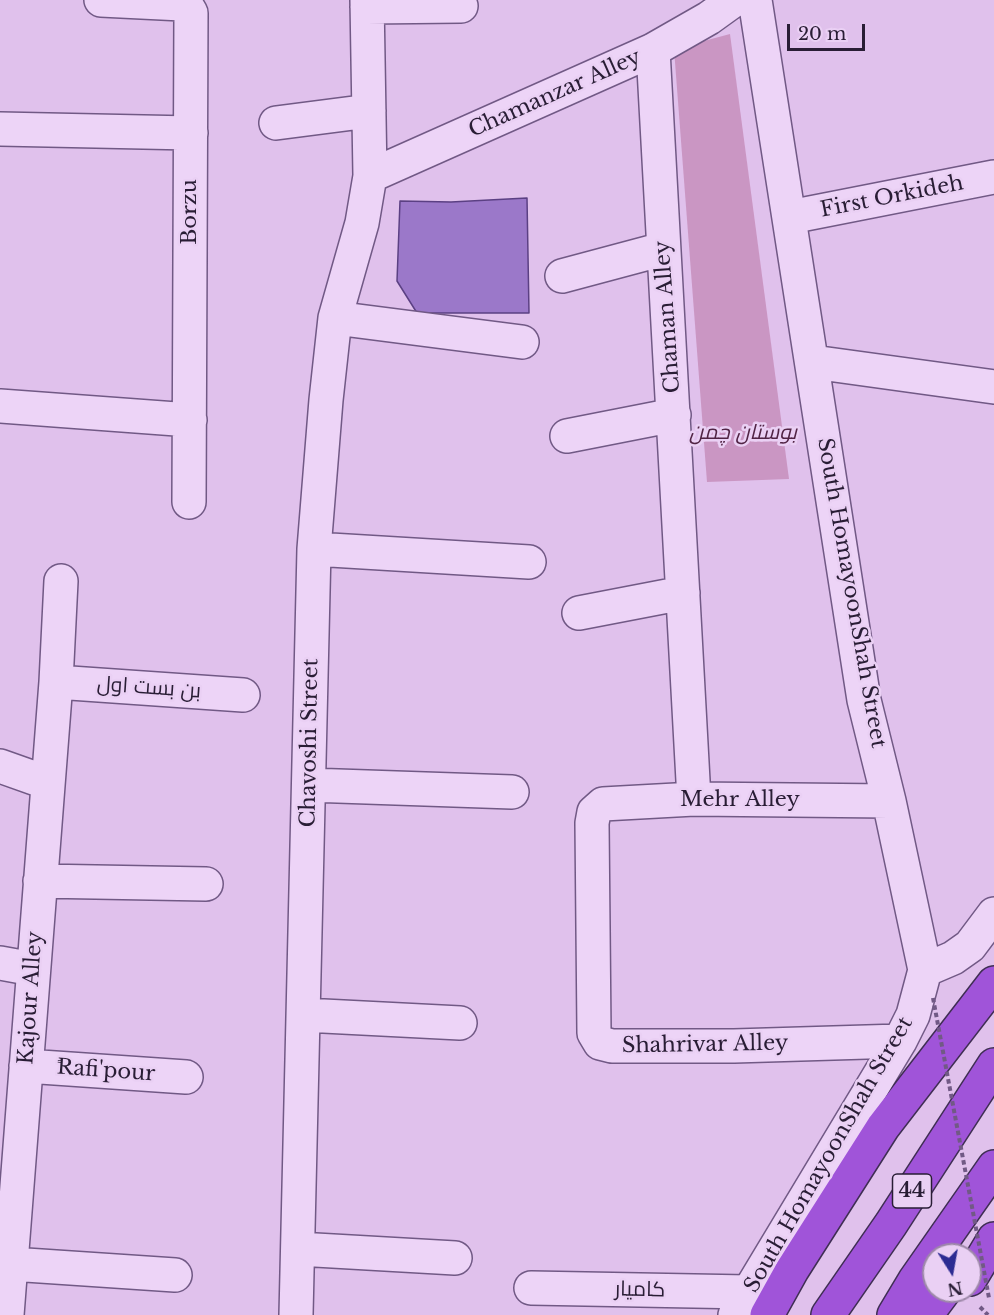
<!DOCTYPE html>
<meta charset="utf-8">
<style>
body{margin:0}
#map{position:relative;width:994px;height:1315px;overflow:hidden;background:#e0c1ec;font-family:"Libre Baskerville",serif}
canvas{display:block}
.north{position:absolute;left:922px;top:1243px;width:60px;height:60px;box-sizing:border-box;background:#ead0f4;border:2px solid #9d88a8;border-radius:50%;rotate:169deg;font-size:16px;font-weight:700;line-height:24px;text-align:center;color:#291d35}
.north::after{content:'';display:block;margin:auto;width:21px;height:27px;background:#2c2b92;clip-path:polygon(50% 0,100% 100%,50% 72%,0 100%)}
.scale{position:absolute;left:787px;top:24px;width:78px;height:27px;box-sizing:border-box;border:3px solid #291d35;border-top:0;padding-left:8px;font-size:18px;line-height:21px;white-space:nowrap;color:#291d35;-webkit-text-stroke:4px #ead0f4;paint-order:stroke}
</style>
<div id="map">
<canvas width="994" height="1315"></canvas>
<div class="north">N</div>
<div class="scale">20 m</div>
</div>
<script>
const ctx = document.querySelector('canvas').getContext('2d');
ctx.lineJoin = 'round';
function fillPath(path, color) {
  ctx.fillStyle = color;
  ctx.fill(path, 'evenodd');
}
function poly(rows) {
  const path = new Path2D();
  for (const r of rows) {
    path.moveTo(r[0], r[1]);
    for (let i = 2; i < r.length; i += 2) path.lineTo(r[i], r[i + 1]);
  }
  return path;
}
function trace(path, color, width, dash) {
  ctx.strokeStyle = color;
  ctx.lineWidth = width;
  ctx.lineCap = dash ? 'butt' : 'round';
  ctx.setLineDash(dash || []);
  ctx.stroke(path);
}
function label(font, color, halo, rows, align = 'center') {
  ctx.font = font + ' "Libre Baskerville",Cairo,serif';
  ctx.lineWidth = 5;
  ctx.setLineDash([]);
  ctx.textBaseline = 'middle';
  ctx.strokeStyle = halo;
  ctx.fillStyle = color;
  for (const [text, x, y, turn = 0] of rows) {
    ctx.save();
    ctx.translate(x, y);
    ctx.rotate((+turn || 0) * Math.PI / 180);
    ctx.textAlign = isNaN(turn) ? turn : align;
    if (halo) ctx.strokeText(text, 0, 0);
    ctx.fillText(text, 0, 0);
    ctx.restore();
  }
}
const green = poly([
 [730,34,789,479,707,482,674,49]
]);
const building = poly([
 [527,198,529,313,417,313,397,281,400,201,451,202,527,198]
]);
const path = poly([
 [980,1307,988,1315]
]);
const minor = poly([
 [101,0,182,4,187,6,191,13,189,502],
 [367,7,461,6],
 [653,50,694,799],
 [276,123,369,111],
 [0,129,191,133],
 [370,176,653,50,709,18,734,0],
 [790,217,994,177],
 [562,276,663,249],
 [335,318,522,342],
 [813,362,994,387],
 [0,406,190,420],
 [567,436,674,415],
 [314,549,529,562],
 [579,613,683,593],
 [56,682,243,695],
 [0,766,48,783],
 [309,785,512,792],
 [889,801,694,799,603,804,594,812,592,823,594,1033,600,1043,612,1046,734,1046,900,1041],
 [40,881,206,884],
 [0,963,33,969],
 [925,970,953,958,970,946,994,914],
 [304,1015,460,1023],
 [26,1066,186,1077],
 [298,1249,455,1258],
 [11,1264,175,1275],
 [531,1288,748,1292],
 [7,1315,56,682,61,581],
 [296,1315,314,549,326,400,335,318,362,223,370,176,367,0],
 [735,1315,900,1041,913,1015,925,970,889,801,864,700,755,0]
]);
const highway = poly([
 [970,1279,994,1239],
 [767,1315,792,1270,883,1127,994,983],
 [828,1315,891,1224,994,1065],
 [894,1315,915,1280,994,1167],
 [926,1315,944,1291]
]);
const pathBridge = poly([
 [933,998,989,1298]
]);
const shields = [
 [912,1191,39]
];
const shieldNames = [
 ["44",912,1191]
];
const streetNames = [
 ["Chamanzar Alley",555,94,-24],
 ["First Orkideh",892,197,-11],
 ["Borzu",190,212,-90],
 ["Chaman Alley",668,317,-94],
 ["South HomayoonShah Street",851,593,80],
 ["بن بست اول",149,688,4],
 ["Chavoshi Street",310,743,-89],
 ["Mehr Alley",740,800],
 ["Kajour Alley",31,998,-86],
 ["Shahrivar Alley",705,1045,-1],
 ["ًRafi'pour",106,1071,4],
 ["South HomayoonShah Street",829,1155,-60],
 ["کامیار",640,1290,1]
];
const parkNames = [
 ["بوستان چمن",743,433]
];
fillPath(green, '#ca96c3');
fillPath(building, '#9b78c9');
trace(building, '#5b4083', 1.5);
trace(minor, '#715985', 36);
trace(highway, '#3f2e53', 36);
trace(path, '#715985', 4, [4.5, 3]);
trace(minor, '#edd4f7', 33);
trace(highway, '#a054d9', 33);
trace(pathBridge, '#715985', 4, [4.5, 3]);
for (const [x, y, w] of shields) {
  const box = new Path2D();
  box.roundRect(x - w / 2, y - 17, w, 34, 4.5);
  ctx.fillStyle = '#ead0f4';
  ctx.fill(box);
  trace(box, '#291d35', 1.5);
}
label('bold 20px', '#291d35', null, shieldNames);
label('21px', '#291d35', '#ead0f4', streetNames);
label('italic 21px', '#512445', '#ead0f4', parkNames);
</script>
